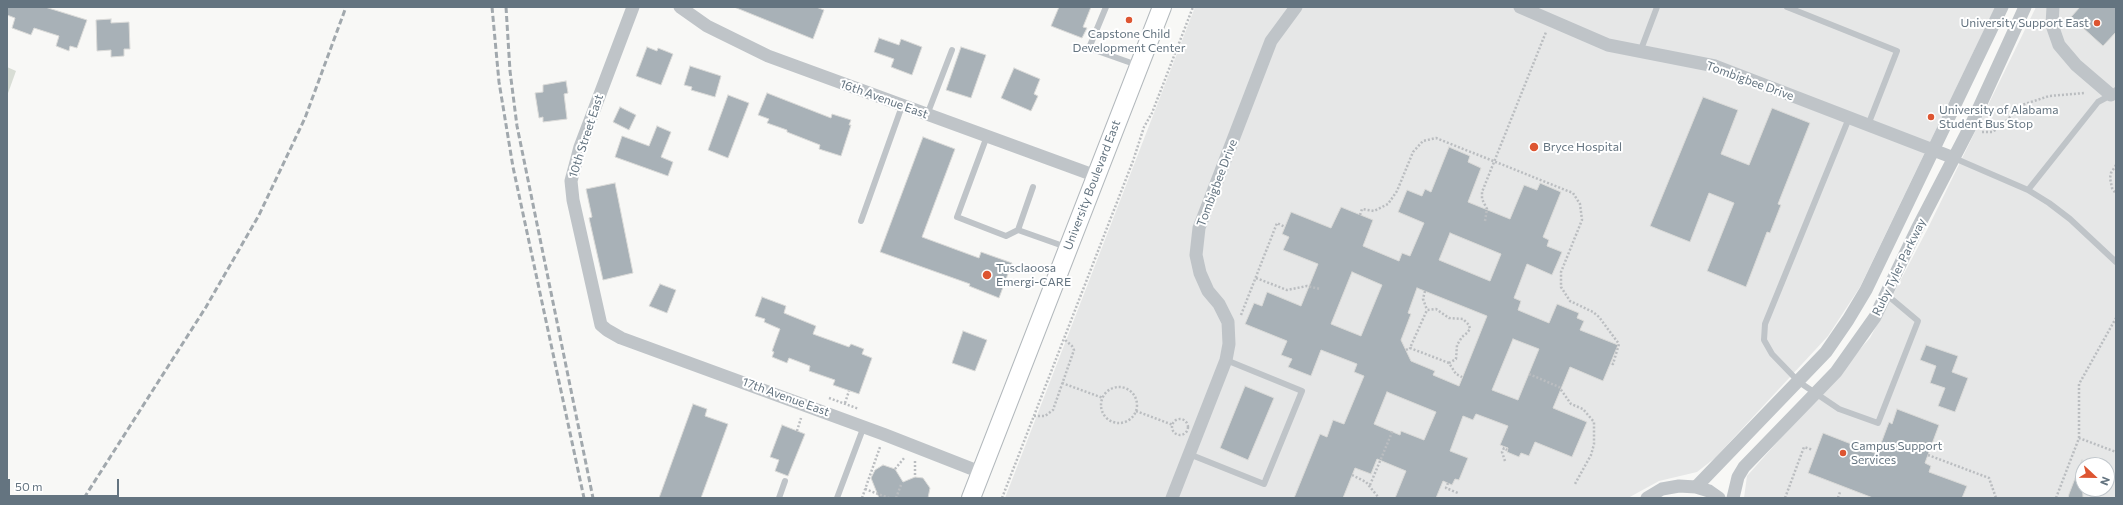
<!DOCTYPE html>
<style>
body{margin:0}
#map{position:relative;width:2123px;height:505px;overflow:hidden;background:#f8f8f6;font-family:Commissioner,sans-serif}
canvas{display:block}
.frame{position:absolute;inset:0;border:8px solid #647480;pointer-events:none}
.north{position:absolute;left:2075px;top:457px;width:40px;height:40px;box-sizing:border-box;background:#fff;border:1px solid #c1c7cc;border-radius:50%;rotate:112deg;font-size:11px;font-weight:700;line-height:16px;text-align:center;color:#647480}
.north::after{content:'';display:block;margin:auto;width:14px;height:18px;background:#dd5531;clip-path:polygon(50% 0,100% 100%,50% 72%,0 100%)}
.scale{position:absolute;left:8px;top:479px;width:111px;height:18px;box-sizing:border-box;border:2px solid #647480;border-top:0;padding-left:5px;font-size:12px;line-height:14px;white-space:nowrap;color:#647480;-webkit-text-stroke:3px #fff;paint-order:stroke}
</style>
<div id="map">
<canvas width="2123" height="505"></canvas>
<div class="frame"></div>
<div class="north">N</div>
<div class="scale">50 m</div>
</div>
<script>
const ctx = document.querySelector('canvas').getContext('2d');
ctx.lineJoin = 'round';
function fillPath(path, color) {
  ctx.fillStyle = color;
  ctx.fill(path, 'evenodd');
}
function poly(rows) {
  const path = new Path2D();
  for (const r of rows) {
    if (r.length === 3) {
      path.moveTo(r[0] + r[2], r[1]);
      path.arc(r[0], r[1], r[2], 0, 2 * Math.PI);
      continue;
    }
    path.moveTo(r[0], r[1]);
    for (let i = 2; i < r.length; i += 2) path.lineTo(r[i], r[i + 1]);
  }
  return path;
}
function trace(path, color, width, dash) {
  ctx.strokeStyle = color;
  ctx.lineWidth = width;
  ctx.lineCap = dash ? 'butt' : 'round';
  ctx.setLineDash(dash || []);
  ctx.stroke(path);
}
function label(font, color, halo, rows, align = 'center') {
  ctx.font = font + ' Commissioner,sans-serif';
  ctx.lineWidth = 4;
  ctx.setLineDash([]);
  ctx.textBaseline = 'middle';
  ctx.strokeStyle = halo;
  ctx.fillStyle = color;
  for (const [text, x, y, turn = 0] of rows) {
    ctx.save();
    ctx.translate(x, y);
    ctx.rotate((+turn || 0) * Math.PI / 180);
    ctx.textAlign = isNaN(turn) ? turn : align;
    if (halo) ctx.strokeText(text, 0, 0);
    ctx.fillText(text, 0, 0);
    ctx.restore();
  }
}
const built = poly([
 [1195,7,1995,7,1860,287,1828,336,1715,458,1697,472,1659,481,1628,498,1005,498],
 [2036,7,2116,7,2116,498,1744,498,1747,476,1870,338,1927,230],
 [2083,465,2107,465,2107,489,2083,489]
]);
const green = poly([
 [7,67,16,71,7,96]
]);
const building = poly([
 [7,7,45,7,87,20,77,48,70,46,69,51,56,46,59,36,34,28,31,35,12,28,15,18,7,15,7,7],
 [734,7,816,7,824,10,813,39,734,7],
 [1059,7,1091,7,1083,27,1087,28,1082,38,1051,26,1059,7],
 [2080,7,2116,7,2116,32,2103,46,2071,17,2080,7],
 [111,19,111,23,129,22,130,49,124,49,124,56,111,57,111,50,97,51,96,20,111,19],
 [879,38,899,45,901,39,922,47,912,75,891,67,894,59,874,52,879,38],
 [647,47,657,51,658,48,673,54,661,85,636,76,647,47],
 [961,47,986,55,971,98,946,90,961,47],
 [690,66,721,76,715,97,691,90,692,87,684,85,690,66],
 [1014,68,1040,79,1034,94,1038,96,1031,111,1001,98,1014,68],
 [566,81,568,93,564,94,567,119,543,122,543,117,539,118,535,93,543,92,543,85,566,81],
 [767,93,831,118,832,114,851,120,849,125,851,125,841,156,819,149,820,145,787,132,787,130,767,123,769,119,758,115,767,93],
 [728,95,749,103,728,158,708,150,728,95],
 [1703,97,1738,110,1721,154,1749,165,1772,108,1810,123,1778,204,1781,205,1770,233,1767,232,1746,287,1707,271,1734,203,1709,193,1690,242,1650,226,1703,97],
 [620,107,636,115,629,130,613,122,620,107],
 [657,126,671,132,661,157,673,162,668,176,615,157,622,136,649,146,657,126],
 [923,137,955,149,922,237,979,258,981,252,1012,263,999,298,969,286,970,284,880,252,923,137],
 [1449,147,1470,156,1468,162,1481,168,1468,202,1510,219,1524,185,1537,190,1540,183,1561,192,1543,237,1549,240,1547,246,1562,252,1552,275,1527,264,1514,298,1521,301,1518,310,1549,323,1557,304,1579,313,1577,318,1584,321,1580,330,1618,345,1603,381,1570,367,1553,408,1587,422,1572,457,1535,442,1529,456,1521,453,1519,457,1507,452,1508,448,1500,445,1508,426,1476,414,1473,420,1463,416,1450,451,1468,458,1459,480,1455,479,1452,485,1443,481,1436,498,1395,498,1406,471,1377,459,1371,474,1355,468,1343,498,1294,498,1320,434,1327,437,1333,420,1344,424,1364,376,1354,372,1357,364,1321,350,1311,376,1288,367,1292,359,1281,355,1287,341,1245,324,1254,303,1262,306,1267,292,1301,306,1318,264,1283,250,1289,237,1282,234,1291,212,1331,228,1341,207,1373,220,1363,246,1399,261,1402,253,1410,256,1424,223,1398,212,1407,190,1422,196,1425,189,1431,192,1449,147],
 [1450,233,1501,254,1490,281,1439,260,1450,233],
 [1352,272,1382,285,1361,336,1331,324,1352,272],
 [1417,288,1487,316,1459,386,1433,375,1435,371,1411,361,1401,340,1411,314,1408,313,1417,288],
 [1513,339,1539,349,1518,400,1492,390,1513,339],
 [1387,392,1436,412,1424,440,1401,431,1400,435,1374,424,1387,392],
 [615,183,633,273,603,280,589,218,592,217,586,189,615,183],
 [660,284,676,290,667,313,649,306,660,284],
 [762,297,786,306,784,313,816,326,813,334,849,347,851,344,864,349,862,354,872,358,859,394,833,385,835,380,809,371,810,366,789,358,787,363,772,357,774,352,772,351,780,329,764,322,765,319,755,316,762,297],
 [963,331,987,340,975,371,952,363,963,331],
 [1926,345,1958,356,1952,372,1968,378,1955,412,1938,406,1945,388,1930,383,1936,366,1920,360,1926,345],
 [1245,386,1274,398,1248,460,1220,448,1245,386],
 [693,404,707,409,705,416,728,424,701,498,659,498,693,404],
 [1897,409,1939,425,1925,463,1931,466,1929,472,1967,486,1962,498,1873,498,1808,473,1823,433,1877,454,1889,422,1892,424,1897,409],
 [782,425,805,434,788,476,775,471,779,460,770,457,782,425],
 [2082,460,2083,498,2068,498,2069,494,2082,460],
 [883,465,895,469,903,482,915,477,923,478,930,488,928,498,879,498,871,478,875,470,883,465]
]);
const path = poly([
 [1982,132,1992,132,2000,127,2022,105,2049,96,2085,93],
 [2116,165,2111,173,2110,178,2112,188,2116,194],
 [1360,215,1362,209,1374,211,1388,204,1397,191,1413,152,1423,141,1436,138,1573,193,1580,204,1582,220,1561,272,1561,287,1570,301,1593,312,1599,317,1619,344,1613,364,1610,363],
 [1485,221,1487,209,1482,199,1482,192,1546,32],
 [1256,278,1287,290,1307,286,1320,289],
 [1425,291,1423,299,1427,310],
 [1241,315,1277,223,1285,227],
 [1406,350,1410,348],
 [1449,363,1410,348,1427,310,1436,309,1449,318,1463,319,1469,325,1470,329,1467,333,1462,337,1457,345,1456,359,1449,363,1456,374,1462,377],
 [1529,374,1559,387,1571,404,1583,409,1594,422,1594,444,1591,455,1575,484],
 [1062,383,1103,398],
 [1119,405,18],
 [829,398,859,409],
 [845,403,849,391],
 [1136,411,1173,425],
 [1034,416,1045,416,1053,410,1074,350,1072,346,1064,339],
 [1180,427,8],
 [797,431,801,418],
 [2079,438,2079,384,2116,318],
 [1928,455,1989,478,1996,498],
 [915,461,915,477],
 [1505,461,1502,452,1504,448,1507,450],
 [895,469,905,457],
 [1352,475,1366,482,1379,498],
 [1448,483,1446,488,1458,493],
 [1370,485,1393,430],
 [865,489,889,498],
 [862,498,880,447],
 [896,498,901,485],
 [1002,498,1133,161,1144,127,1152,113,1193,7],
 [1785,498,1804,447,1813,450],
 [1838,498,1840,492],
 [2056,498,2079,438,2116,452]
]);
const lane = poly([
 [1106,7,1089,48,1137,65],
 [1787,7,1897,51,1868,125],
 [1640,52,1657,7],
 [927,115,952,50],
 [1849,118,1765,324,1764,340,1772,354,1799,382,1839,409,1878,423,1918,321,1887,295],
 [987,136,957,217,1006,236,1018,230,1066,247],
 [1954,158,2028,190,2049,203,2070,219,2116,262],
 [2028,190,2098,102,2111,95,2116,90],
 [861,221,902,106],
 [1018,230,1033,187],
 [1189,454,1264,484,1302,391,1226,360],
 [779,498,785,481],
 [837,498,864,426]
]);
const street = poly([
 [633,7,580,147,571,181,573,200,601,325,607,330,621,338,883,434,980,472],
 [680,7,707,26,768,56,1096,176],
 [1520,7,1608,45,1715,66,1954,158],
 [2053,7,2052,25,2059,45,2076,65,2111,95],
 [1696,487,1826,352,1848,320,1866,290,2002,7],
 [1172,498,1226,360,1229,344,1228,322,1219,304,1208,291,1200,273,1196,255,1199,228,1271,41,1296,7],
 [1647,498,1662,489,1679,486,1696,487,1709,491,1719,498],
 [1733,498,1738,477,1744,467,1836,372,1875,317,1917,229,1972,123,2025,7]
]);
const secondary = poly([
 [971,498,1162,7]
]);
const rail = poly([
 [492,7,499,82,513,167,584,498],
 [506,7,510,71,517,126,593,498],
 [84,498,206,307,259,215,305,118,346,7]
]);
const markers = [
 [1129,20,4,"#dd5531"],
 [2097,23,4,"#dd5531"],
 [1931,117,4,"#dd5531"],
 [1534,147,5,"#dd5531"],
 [987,275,5,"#dd5531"],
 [1843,453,4,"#dd5531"]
];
const poiNames = [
 ["University Support East",2089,23,"right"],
 ["Capstone Child",1129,34,"center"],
 ["Development Center",1129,48,"center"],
 ["University of Alabama",1939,110],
 ["Student Bus Stop",1939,124],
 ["Bryce Hospital",1543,147],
 ["Tusclaoosa",996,268],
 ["Emergi-CARE",996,282],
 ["Campus Support",1851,446],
 ["Services",1851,460]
];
const streetNames = [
 ["Tombigbee Drive",1750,81,20],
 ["16th Avenue East",884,99,20],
 ["10th Street East",586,136,-72],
 ["Tombigbee Drive",1217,183,-69],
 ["University Boulevard East",1092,185,-69],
 ["Ruby Tyler Parkway",1899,267,-64],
 ["17th Avenue East",786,397,20]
];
fillPath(built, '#e6e7e7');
fillPath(green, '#d8ddd5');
fillPath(building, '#a8b1b7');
trace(building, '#dadad8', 1);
trace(secondary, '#b2b8bc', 20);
trace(path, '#babdc0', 2.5, [2, 2]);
trace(lane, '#bfc4c8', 6);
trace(street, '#bfc4c8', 13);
trace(secondary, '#fff', 18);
trace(rail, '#a1a8ad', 3, [6, 3]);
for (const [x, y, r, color] of markers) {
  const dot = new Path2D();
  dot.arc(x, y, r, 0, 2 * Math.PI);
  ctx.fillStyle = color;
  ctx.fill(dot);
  trace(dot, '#fff', 1.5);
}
label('12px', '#647480', '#fff', poiNames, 'left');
label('12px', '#647480', '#fff', streetNames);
</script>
